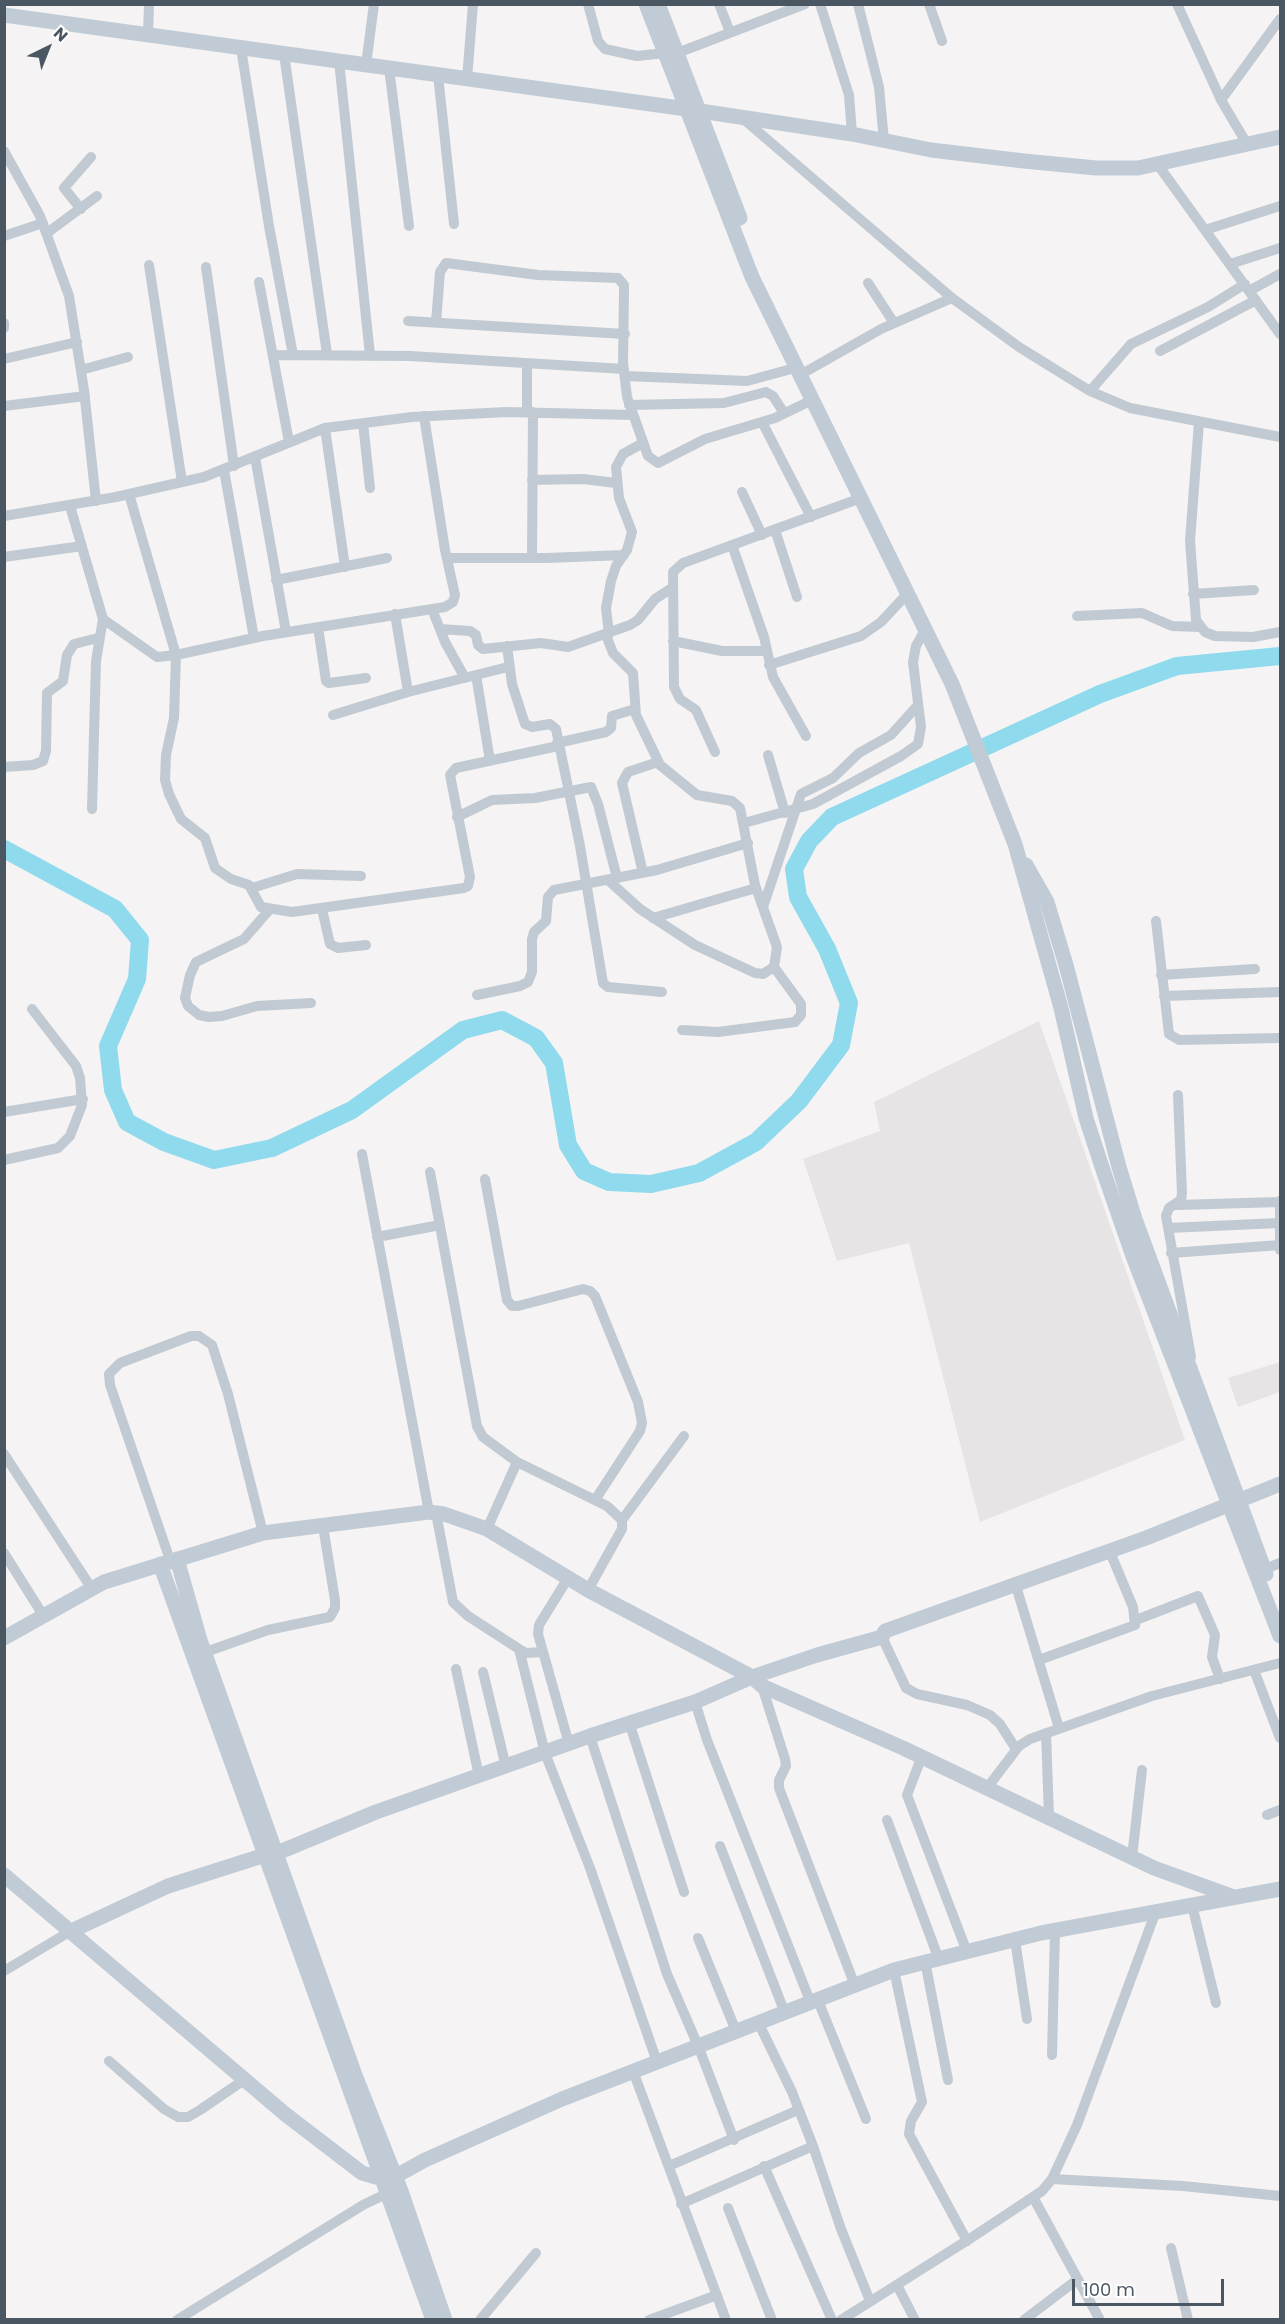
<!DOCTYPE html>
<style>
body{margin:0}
#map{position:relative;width:1285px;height:2324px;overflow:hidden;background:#f5f3f3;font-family:Poppins,sans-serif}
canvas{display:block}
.frame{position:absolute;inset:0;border:6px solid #4a5661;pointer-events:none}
.north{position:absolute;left:18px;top:18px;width:60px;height:60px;-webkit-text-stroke:4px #fff;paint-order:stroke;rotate:43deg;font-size:16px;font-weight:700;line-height:24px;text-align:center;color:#4a5661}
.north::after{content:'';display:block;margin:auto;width:21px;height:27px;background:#4a5661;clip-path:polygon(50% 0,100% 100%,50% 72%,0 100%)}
.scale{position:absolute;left:1072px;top:2279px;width:152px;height:27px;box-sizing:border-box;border:3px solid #4a5661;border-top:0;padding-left:8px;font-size:18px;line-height:21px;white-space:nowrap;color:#4a5661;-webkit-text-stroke:4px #fff;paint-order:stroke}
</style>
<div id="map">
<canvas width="1285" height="2324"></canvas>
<div class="frame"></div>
<div class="north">N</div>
<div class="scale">100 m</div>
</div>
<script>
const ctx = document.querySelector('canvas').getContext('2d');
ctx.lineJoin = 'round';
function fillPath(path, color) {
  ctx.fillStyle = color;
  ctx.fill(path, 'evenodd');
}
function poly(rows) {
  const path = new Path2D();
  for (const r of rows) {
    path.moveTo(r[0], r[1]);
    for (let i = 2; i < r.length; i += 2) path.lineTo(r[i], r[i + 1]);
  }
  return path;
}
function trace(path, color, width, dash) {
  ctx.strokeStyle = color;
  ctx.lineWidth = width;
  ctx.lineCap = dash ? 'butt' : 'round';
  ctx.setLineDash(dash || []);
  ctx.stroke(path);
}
const education = poly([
 [1039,1021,1185,1440,980,1522,909,1243,837,1261,803,1159,880,1131,874,1102],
 [1280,1362,1280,1392,1238,1407,1228,1378]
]);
const river = poly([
 [4,849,115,909,140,940,137,979,108,1046,113,1090,127,1122,164,1142,214,1160,272,1148,352,1110,463,1030,502,1020,536,1038,554,1063,568,1145,584,1171,609,1182,651,1184,699,1173,756,1142,799,1101,841,1045,849,1003,827,949,798,897,794,869,809,841,832,817,1100,694,1177,666,1280,656]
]);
const street = poly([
 [588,4,598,41,605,49,637,56,665,53],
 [719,4,730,32],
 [820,4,849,95,852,134],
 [858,4,879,87,884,141],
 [929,4,942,41],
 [1177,4,1221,100,1247,144],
 [148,35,149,4],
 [241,48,269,226,293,355],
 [284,54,327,354],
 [672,55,805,4],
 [339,61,370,355],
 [366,65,374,4],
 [389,68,409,226],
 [438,75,454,224],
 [467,79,473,4],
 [1221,100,1280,19],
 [741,117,952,298,1019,347,1090,391,1130,408,1280,437],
 [4,151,40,216,69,296,84,390,96,501],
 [1158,165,1280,334],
 [81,209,64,188,91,157],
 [1205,230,1280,206],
 [47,233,97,196],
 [4,236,43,223],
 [1230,264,1280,248],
 [149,265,182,482],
 [206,267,234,466],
 [259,282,289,442],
 [868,283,894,323],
 [1249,291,1280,274],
 [408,321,625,334],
 [436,322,440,272,446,263,538,275,618,278,624,285,624,292,623,363,627,397,648,456,658,463,705,439,775,418,812,400],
 [4,323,4,328],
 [1160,351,1256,300],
 [274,355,410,356,624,369],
 [4,359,77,342],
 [527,364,527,412],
 [81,370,128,357],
 [807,371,881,329,952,298],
 [625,376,747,381,795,368],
 [1090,391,1131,344,1208,307,1245,284],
 [629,405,724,403,766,392,773,396,784,413],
 [4,406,85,396],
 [762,422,811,517],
 [1199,422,1190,541,1196,620,1205,632,1215,636,1253,637,1280,632],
 [363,423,370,488],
 [325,428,345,567],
 [255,457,286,632],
 [224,470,254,638],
 [532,480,583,479,616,483],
 [742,492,762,535],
 [129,494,176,655,174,718,166,755,165,780,169,794,181,819,205,838,215,868,231,879,249,885,261,907,292,912,464,888,468,886,470,877,450,775,456,768,558,746],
 [70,506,103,619,157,657,176,655,263,636,445,607,453,602,455,595,445,550,424,416],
 [4,516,116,497,204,477,325,428,412,417,506,412,632,415],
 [775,530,797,597],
 [732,545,764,637,773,677,806,736],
 [4,557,82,546],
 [447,558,547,558,624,555],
 [532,558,533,412],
 [276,580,387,558],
 [1193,594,1254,590],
 [432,609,445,642,465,678],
 [395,614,408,692],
 [1077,616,1142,613,1172,626,1200,627],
 [318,627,326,681,329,683,366,678],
 [440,629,470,631,476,635,478,645,483,649,541,643,568,647,630,625,638,620,655,599,672,588],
 [609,634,606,608,611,581,616,566,627,550,632,532,619,498,616,467,623,454,643,443],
 [606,635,613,653,633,673,636,715,660,765,697,795,732,801,740,808,755,885,777,947,774,967,763,974,755,973,695,945,640,909,608,880],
 [673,641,722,651,766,651],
 [507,646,512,684,525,724,532,727,550,724,556,729,580,846,603,983,608,987,662,992],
 [769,665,861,636,881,622,908,593],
 [476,675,490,761],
 [333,715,408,692,508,667],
 [557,743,606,732,611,728,612,716,635,709],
 [715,752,696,710,680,699,674,687,673,572,683,563,861,498],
 [768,755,785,813],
 [4,767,33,765,43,761,46,751,47,693,63,681,67,655,74,644,98,638],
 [92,809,96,661,103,619],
 [457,817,492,800,535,798,591,787,598,804,617,878],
 [744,823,813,804,901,756,918,744,921,727,913,662,916,646,925,630],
 [643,873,622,783,628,772,658,762],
 [252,888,297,874,361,876],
 [763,907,801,794,833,778,859,753,891,735,918,705],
 [270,909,244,939,196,962,190,975,185,998,188,1006,199,1015,209,1017,222,1016,257,1006,311,1003],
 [322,909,330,944,338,948,366,945],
 [653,918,756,888],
 [1156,921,1169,1034,1179,1040,1280,1038],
 [1161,975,1255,969],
 [477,995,520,986,528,982,532,972,532,939,534,932,546,921,548,897,554,890,657,870,748,843],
 [1164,996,1280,992],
 [682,1030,718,1032,795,1022,801,1015,801,1004,774,967],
 [1178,1095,1182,1193,1181,1200,1169,1208,1166,1216,1191,1357],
 [4,1112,83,1099],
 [362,1154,429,1512],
 [4,1160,58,1148,70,1136,82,1105,80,1078,76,1066,32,1009],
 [430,1172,477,1426,483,1437,517,1462,607,1506,622,1520,622,1529,588,1590],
 [485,1179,507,1300,512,1306,518,1306,583,1289,590,1291,595,1296,638,1402,642,1423,640,1431,595,1500],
 [1280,1201,1280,1250],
 [1177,1205,1280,1202],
 [1168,1228,1280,1223],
 [377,1237,440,1225],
 [1171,1253,1280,1245],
 [4,1454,92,1589],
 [436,1513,453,1602,468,1616,519,1649,526,1653,543,1652],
 [622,1520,684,1436],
 [487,1529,517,1462],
 [4,1553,43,1615],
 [170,1560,110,1385,109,1374,120,1363,191,1336,199,1336,212,1345,228,1394,263,1533],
 [1265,1569,1280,1563],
 [568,1578,539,1625,538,1634,569,1744],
 [1016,1586,1059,1728],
 [1136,1620,1198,1596,1215,1635,1212,1657,1220,1679],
 [882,1637,906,1688,917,1694,967,1705,990,1715,1000,1724,1016,1749],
 [519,1649,545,1753,590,1868,657,2062],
 [200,1654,268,1630,330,1617,335,1608,335,1600,323,1526],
 [1039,1660,1135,1625,1133,1607,1110,1552],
 [456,1669,479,1776],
 [1254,1670,1280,1738],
 [483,1672,506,1767],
 [762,1686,785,1759,786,1766,779,1780,779,1788,854,1983],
 [695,1702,707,1740,810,2001],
 [629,1722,684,1892],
 [1046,1733,1049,1817],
 [590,1736,667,1974,699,2048,734,2140],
 [922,1756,907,1795,967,1952],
 [987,1788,1019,1746,1030,1739,1152,1696,1280,1663],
 [1267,1815,1280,1810],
 [887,1820,938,1957],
 [720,1846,785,2013],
 [1132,1857,1142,1770],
 [1192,1905,1216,2003],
 [698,1938,736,2031],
 [1015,1940,1027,2019],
 [925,1961,948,2080],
 [894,1970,922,2102,911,2121,909,2134,967,2241],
 [4,1971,69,1932],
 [817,1998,866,2119],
 [759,2024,792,2092,813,2146,841,2229,870,2301],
 [1052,2055,1055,1930],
 [109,2061,164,2109,178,2117,188,2117,200,2110,244,2080],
 [633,2071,726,2320],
 [669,2166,798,2110],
 [764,2166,832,2320],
 [1052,2179,1183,2186,1280,2196],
 [1033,2197,1100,2320],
 [681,2204,813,2146],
 [728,2208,772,2320],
 [1171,2248,1188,2320],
 [897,2285,915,2320],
 [177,2320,363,2205,388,2193],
 [480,2320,536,2253],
 [649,2320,717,2295],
 [841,2320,971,2238,1042,2191,1052,2179,1077,2125,1156,1911],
 [1024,2320,1078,2279]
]);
const secondary = poly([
 [646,4,752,277,952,684,1015,844,1061,1008,1086,1118,1104,1173,1134,1259,1280,1636],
 [658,4,740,218],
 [4,15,687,109,852,134,931,150,1024,161,1096,168,1138,168,1280,137],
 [1026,865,1047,902,1066,965,1119,1167,1135,1219,1266,1574],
 [177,1559,200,1640,355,2075,401,2191,445,2320],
 [160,1564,433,2320],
 [4,1638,104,1582,263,1533,429,1512,444,1514,487,1529,588,1590,752,1677,762,1686,903,1748,1154,1868,1234,1897],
 [4,1875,285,2114,362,2173,383,2179,396,2176,425,2160,562,2099,894,1970,1041,1933,1280,1889],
 [69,1932,168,1886,265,1855,277,1853,376,1812,590,1736,695,1702,752,1677,817,1655,882,1637,885,1631,1146,1538,1280,1484]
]);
fillPath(education, '#e6e4e5');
trace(river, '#90daee', 18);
trace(street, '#c1cad2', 10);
trace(secondary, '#c1cbd6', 15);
</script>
